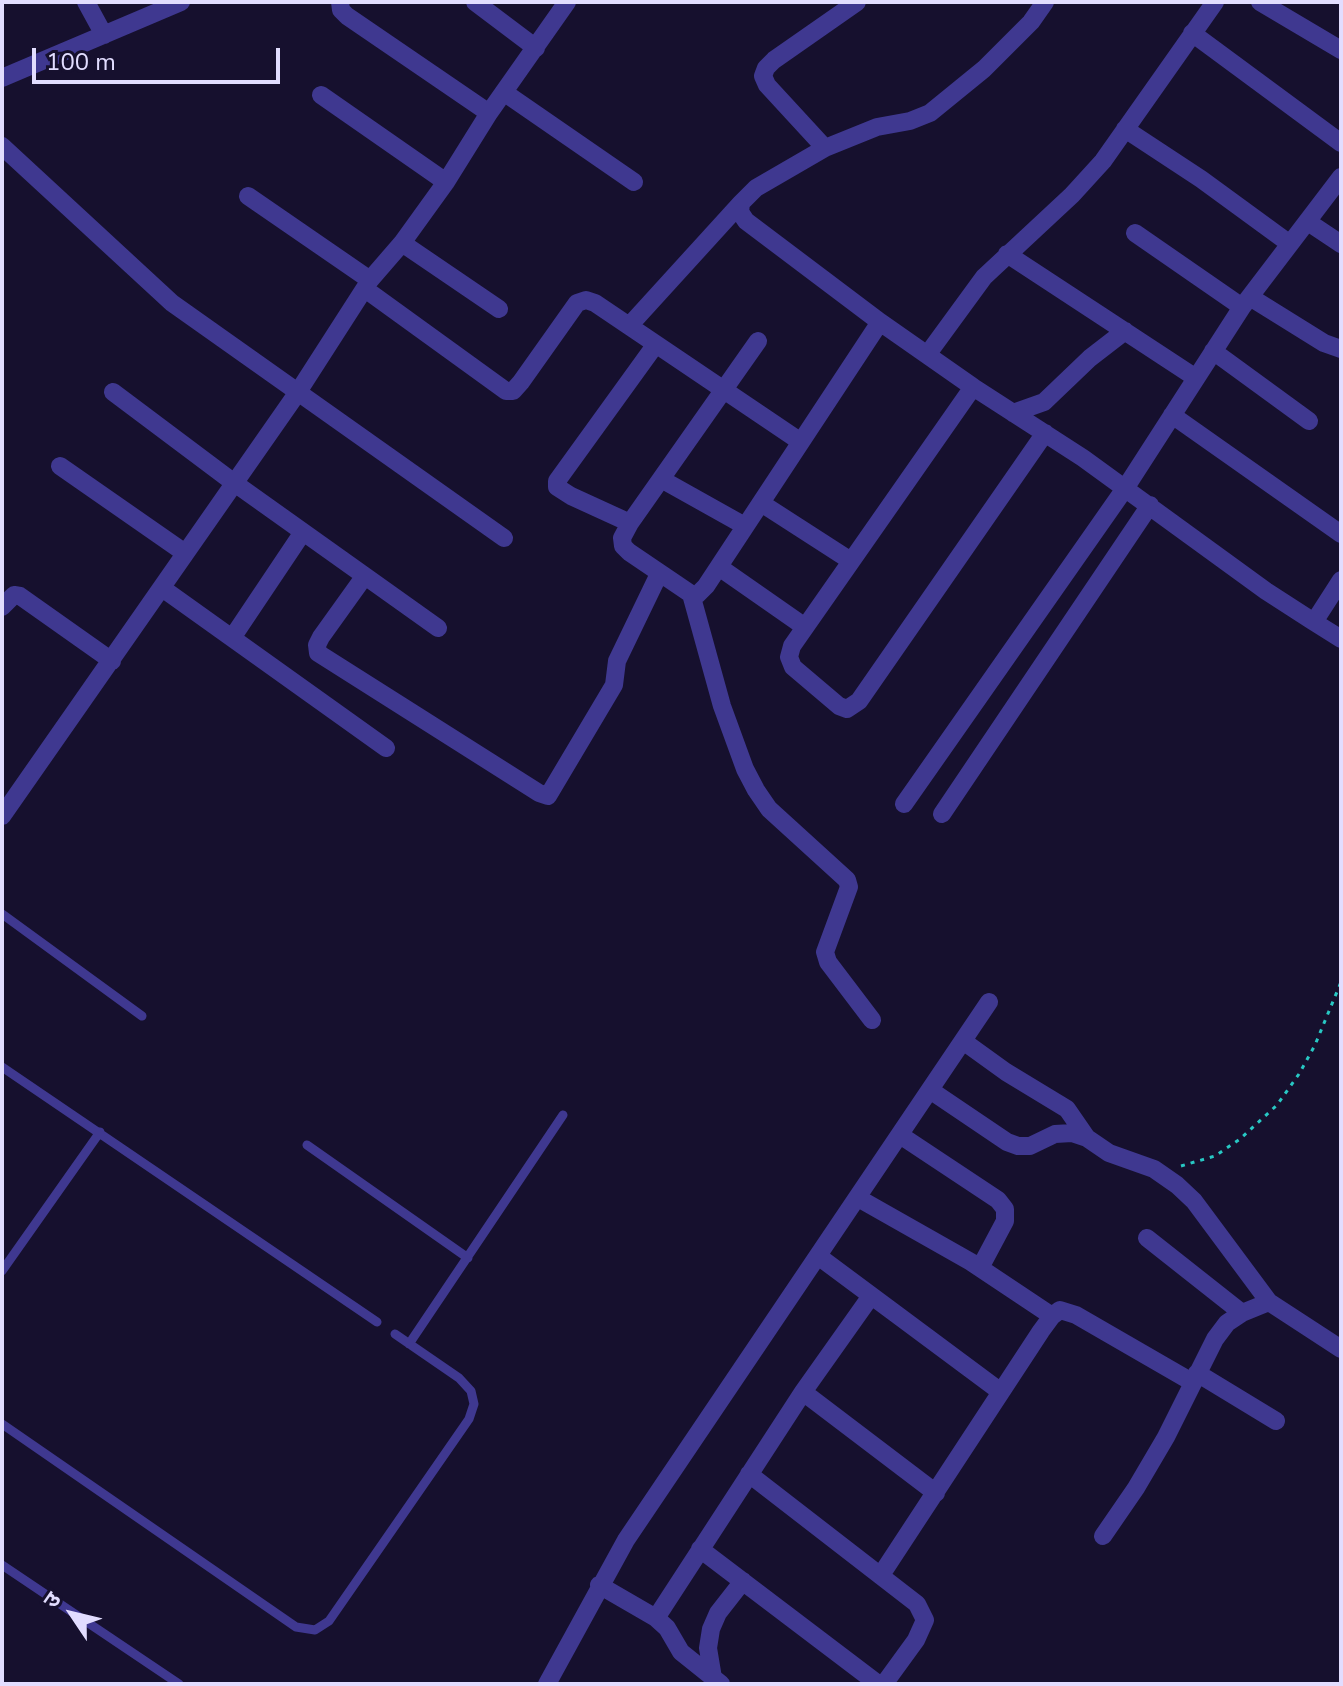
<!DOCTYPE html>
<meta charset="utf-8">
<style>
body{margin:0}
#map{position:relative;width:1343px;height:1686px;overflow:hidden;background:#16102e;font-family:"Nunito Sans","Noto Sans Devanagari",sans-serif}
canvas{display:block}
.frame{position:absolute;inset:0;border:4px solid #e2ddff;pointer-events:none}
.north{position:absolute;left:32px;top:1574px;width:80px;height:80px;-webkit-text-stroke:6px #16102e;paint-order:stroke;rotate:305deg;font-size:22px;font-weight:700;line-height:32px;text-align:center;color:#e2ddff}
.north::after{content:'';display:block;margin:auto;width:28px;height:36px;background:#e2ddff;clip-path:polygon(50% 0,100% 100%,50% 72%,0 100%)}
.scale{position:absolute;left:32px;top:48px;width:248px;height:36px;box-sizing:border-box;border:4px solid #e2ddff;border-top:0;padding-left:10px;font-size:24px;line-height:28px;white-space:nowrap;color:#e2ddff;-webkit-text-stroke:6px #16102e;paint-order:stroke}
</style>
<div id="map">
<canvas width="1343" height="1686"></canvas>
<div class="frame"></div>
<div class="north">उ</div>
<div class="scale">100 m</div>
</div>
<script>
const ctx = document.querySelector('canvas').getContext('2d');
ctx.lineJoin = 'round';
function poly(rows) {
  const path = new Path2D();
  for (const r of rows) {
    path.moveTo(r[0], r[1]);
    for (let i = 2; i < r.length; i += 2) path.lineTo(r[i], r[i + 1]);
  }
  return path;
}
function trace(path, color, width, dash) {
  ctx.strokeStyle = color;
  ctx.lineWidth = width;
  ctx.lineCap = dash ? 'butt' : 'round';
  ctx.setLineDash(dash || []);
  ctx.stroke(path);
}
const path = poly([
 [1181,1166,1215,1156,1240,1139,1277,1105,1299,1074,1315,1045,1341,982]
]);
const service = poly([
 [2,914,142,1016],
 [2,1067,377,1322],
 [307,1145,468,1258],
 [2,1271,100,1132],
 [409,1344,563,1115],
 [2,1424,296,1627,315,1630,329,1621,469,1419,474,1404,471,1391,459,1378,395,1334],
 [2,1565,179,1684]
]);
const minor = poly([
 [86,2,104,35],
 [340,2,341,10,347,16,489,113],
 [475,2,536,48],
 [1260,2,1341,50],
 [1192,33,1341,143],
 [2,78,181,2],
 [505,93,634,182],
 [321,95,446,182],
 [1125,129,1201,179,1290,244],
 [2,146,172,303,504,538],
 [825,148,767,85,763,76,766,68,774,60,857,2],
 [248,196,370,280],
 [1308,222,1341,244],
 [1135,233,1242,307],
 [402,243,499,309],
 [1007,254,1196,378],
 [365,289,506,391,513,391,521,382,577,303,586,300,595,303,801,442],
 [1250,297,1324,343,1341,349],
 [880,322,746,221,740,212,741,203,756,188,825,148,877,127,910,121,930,113,984,69,1031,22,1045,2],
 [629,326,741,203],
 [758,341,630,523,622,538,623,546,629,552,691,594,697,595,706,586,880,322,973,387,1083,458,1266,591,1314,622,1341,580],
 [1213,351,1309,421],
 [927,355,984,277,1072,195,1103,161,1215,2],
 [973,387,792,646,789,657,793,667,839,706,847,709,859,701,1045,433],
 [113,392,233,482,438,628],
 [1013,413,1044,402,1090,358,1125,331],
 [1172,415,1341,534],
 [60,466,185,553],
 [661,479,745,526],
 [761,503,851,561],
 [630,523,571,496,557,487,557,481,656,344],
 [719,567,805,627],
 [364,577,321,637,317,645,318,653,539,793,548,796,614,685,617,661,659,574],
 [162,588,386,748],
 [691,594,722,706,745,769,756,790,769,809,847,880,849,887,825,952,828,962,872,1020],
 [2,607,14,595,20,596,112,661],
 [1314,622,1341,639],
 [232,638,303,532],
 [904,804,1126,487,1242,307,1341,177],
 [942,814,1150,505],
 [2,816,298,392,370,280,402,243,446,182,489,113,567,2],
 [963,1041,1006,1072,1067,1109,1087,1138],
 [930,1090,1007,1142,1018,1146,1030,1146,1055,1134,1072,1133,1087,1138,1109,1153,1154,1169,1177,1185,1194,1201,1269,1302,1341,1349],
 [900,1135,998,1200,1005,1209,1005,1221,980,1268],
 [858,1198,971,1262,1052,1316],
 [1147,1238,1242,1313],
 [818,1256,1001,1392],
 [1197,1373,1276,1421],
 [803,1392,871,1296],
 [749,1474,917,1604,925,1620,916,1640,884,1684],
 [1103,1536,1136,1488,1166,1437,1215,1339,1227,1323,1242,1313,1269,1302],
 [700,1549,878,1684],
 [881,1575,1041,1331,1052,1316,1060,1310,1076,1315,1192,1382],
 [599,1585,656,1618,667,1628,681,1652,721,1684],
 [656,1618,803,1392,936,1493],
 [713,1678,708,1648,711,1629,718,1613,743,1581],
 [547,1684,626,1540,989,1002]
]);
trace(path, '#28c8c4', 3, [4, 6]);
trace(service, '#3f3890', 9);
trace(minor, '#3f3890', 18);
</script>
